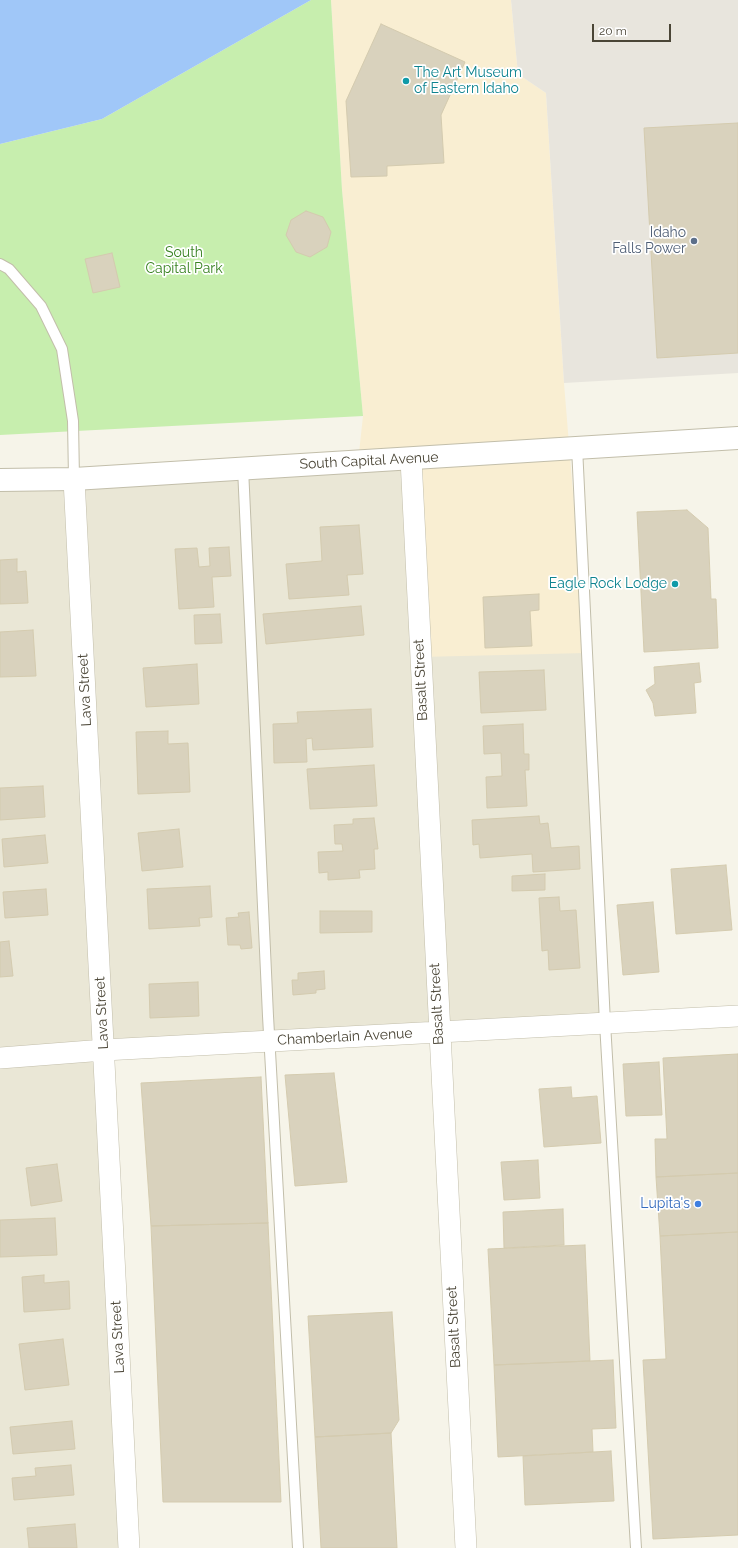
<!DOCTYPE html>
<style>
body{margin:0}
#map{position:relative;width:738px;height:1548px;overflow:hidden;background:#f6f4e9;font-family:Raleway,sans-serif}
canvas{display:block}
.scale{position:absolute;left:592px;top:24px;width:79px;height:18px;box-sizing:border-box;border:2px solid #4a4536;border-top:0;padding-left:5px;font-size:12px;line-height:14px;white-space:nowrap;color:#4a4536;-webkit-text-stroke:3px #fff;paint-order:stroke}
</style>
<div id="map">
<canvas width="738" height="1548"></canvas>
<div class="scale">20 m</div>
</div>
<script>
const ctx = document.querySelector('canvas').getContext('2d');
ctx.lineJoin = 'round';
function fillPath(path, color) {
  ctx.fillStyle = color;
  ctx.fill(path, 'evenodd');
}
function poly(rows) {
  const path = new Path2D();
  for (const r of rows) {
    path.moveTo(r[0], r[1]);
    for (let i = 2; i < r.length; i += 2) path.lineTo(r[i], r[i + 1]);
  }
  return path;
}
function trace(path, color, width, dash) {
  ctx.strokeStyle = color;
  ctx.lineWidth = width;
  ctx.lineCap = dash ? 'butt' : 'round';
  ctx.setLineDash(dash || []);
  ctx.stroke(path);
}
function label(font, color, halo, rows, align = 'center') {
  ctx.font = font + ' Raleway,sans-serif';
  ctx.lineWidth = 3.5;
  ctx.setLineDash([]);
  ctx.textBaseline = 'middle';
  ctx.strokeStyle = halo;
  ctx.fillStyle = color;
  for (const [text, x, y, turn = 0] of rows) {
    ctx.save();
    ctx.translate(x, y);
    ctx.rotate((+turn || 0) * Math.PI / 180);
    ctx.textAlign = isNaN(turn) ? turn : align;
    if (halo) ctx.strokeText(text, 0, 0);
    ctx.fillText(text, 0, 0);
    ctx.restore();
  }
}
const residential = poly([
 [411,459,586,653,605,1023,104,1050,129,1548,0,1548,0,480]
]);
const commercial = poly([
 [331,0,511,0,518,74,546,93,564,383,586,653,420,657,411,459,358,462,363,416,342,190]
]);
const industrial = poly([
 [511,0,738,0,738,373,564,383,546,93,518,74]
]);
const green = poly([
 [311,0,331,0,342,190,363,416,0,435,0,144,102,119]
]);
const water = poly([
 [0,0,311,0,102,119,0,144]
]);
const building = poly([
 [381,24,465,62,441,115,444,163,387,166,387,176,351,177,346,101,381,24],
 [738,123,738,353,657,358,644,128,738,123],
 [306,211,323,217,331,232,327,247,310,257,296,252,286,235,291,220,306,211],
 [112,253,120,287,93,293,85,259,112,253],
 [687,510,708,528,711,599,716,599,718,648,644,652,637,512,687,510],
 [359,525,363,574,347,575,349,595,289,599,286,564,322,561,320,527,359,525],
 [229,547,231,576,212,577,214,607,179,609,175,549,197,548,199,567,210,566,209,548,229,547],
 [17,559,17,572,26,571,28,603,0,604,0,560,17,559],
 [539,594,539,610,530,611,532,646,485,648,483,597,539,594],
 [361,606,364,635,266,644,263,614,361,606],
 [220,614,222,643,195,644,194,615,220,614],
 [33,630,36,676,0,677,0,632,33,630],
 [699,663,701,682,694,683,696,713,655,716,653,703,646,690,655,684,654,667,699,663],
 [197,664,199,704,146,707,143,668,197,664],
 [544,670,546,710,481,713,479,672,544,670],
 [371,709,373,747,313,750,312,738,306,739,307,762,274,763,273,724,298,723,297,712,371,709],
 [523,724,524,754,529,754,529,770,525,770,527,806,487,808,486,777,502,776,501,753,484,754,483,726,523,724],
 [168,731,168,744,188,743,190,792,138,794,136,732,168,731],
 [374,765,377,806,310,809,307,769,374,765],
 [43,786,45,817,0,820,0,788,43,786],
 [539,816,540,824,548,823,551,848,579,846,580,869,533,872,532,854,480,858,479,844,473,845,472,820,539,816],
 [374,818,378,849,374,849,375,869,359,870,360,878,328,880,328,872,319,873,318,852,343,851,342,844,335,844,334,825,353,824,353,819,374,818],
 [179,829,183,867,142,871,138,833,179,829],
 [45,835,48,863,4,867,2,839,45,835],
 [726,865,732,930,676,934,671,869,726,865],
 [545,874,545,890,512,891,512,876,545,874],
 [210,886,212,917,199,918,200,926,149,929,147,889,210,886],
 [46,889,48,915,5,918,3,892,46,889],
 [559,897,560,911,576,910,580,968,549,970,548,950,542,951,539,898,559,897],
 [653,902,659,972,623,975,617,905,653,902],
 [320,911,372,911,372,932,320,933,320,911],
 [249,912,252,948,241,949,240,945,228,945,226,918,239,917,238,913,249,912],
 [9,941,13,976,0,977,0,942,9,941],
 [324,971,325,989,316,990,316,993,293,995,292,980,298,980,298,973,324,971],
 [198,982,199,1016,150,1018,149,984,198,982],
 [738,1054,738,1173,656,1177,655,1139,667,1139,663,1058,738,1054],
 [659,1062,662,1115,626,1116,623,1064,659,1062],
 [334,1073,347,1182,295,1186,285,1075,334,1073],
 [261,1077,268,1223,151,1226,141,1083,261,1077],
 [571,1087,572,1098,597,1096,601,1143,544,1147,539,1089,571,1087],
 [538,1160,540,1198,504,1200,501,1162,538,1160],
 [57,1164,62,1201,31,1206,26,1168,57,1164],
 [738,1173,738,1232,660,1236,656,1177,738,1173],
 [563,1209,564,1245,504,1248,503,1212,563,1209],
 [55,1218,57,1255,0,1257,0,1220,55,1218],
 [268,1223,281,1502,163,1502,151,1226,268,1223],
 [738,1232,738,1535,653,1539,643,1360,666,1359,660,1236,738,1232],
 [585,1245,590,1361,494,1365,488,1249,585,1245],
 [44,1275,44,1283,69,1281,70,1309,24,1312,22,1277,44,1275],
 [392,1312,399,1420,391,1433,315,1437,308,1316,392,1312],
 [63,1339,69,1385,25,1390,19,1344,63,1339],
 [613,1360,616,1428,592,1429,593,1452,498,1457,494,1365,613,1360],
 [72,1421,75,1449,13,1454,10,1427,72,1421],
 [391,1433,397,1548,321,1548,315,1437,391,1433],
 [611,1451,614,1501,525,1505,523,1456,611,1451],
 [71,1465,74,1495,14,1500,12,1478,36,1476,35,1468,71,1465],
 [75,1524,77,1548,29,1548,27,1528,75,1524]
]);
const service = poly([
 [0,264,9,269,41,306,62,349,73,421,74,479],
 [577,447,605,1023,636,1548],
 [243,468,268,1016,298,1548]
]);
const minor = poly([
 [411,459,466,1548],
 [74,479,129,1548],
 [0,1058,104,1050,738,1016]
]);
const tertiary = poly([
 [0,480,74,479,738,438]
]);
const markers = [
 [406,81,4,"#0f9aa8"],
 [694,241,4,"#5c6f8a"],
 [675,584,4,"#0f9aa8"],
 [698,1204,4,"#3f7fe0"]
];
const cultureNames = [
 ["The Art Museum",414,73],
 ["of Eastern Idaho",414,89],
 ["Eagle Rock Lodge",667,584,"right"]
];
const serviceNames = [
 ["Idaho",686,233],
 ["Falls Power",686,249]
];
const parkNames = [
 ["South",184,253],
 ["Capital Park",184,269]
];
const streetNames = [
 ["South Capital Avenue",369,461,-3],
 ["Basalt Street",421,680,-93],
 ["Lava Street",85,690,-93],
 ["Basalt Street",437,1004,-93],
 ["Lava Street",102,1013,-93],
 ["Chamberlain Avenue",345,1037,-3],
 ["Basalt Street",454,1327,-93],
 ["Lava Street",118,1337,-93]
];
const shopNames = [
 ["Lupita's",690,1204]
];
fillPath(residential, '#eae7d6');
fillPath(commercial, '#f9eed2');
fillPath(industrial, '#e8e5dd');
fillPath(green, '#c7eeae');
fillPath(water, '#a0c7f8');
fillPath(building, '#d9d2bd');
trace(building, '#d4cbaf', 1);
trace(service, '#c2beaa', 12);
trace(minor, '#c2beaa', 22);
trace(tertiary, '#c2beaa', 24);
trace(service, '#fff', 10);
trace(minor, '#fff', 21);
trace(tertiary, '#fff', 22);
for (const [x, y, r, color] of markers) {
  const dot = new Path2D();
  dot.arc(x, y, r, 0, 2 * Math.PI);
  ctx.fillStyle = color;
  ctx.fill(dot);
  trace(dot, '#fff', 1.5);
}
label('14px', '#0d838f', '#fff', cultureNames, 'left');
label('14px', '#4e5e75', '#fff', serviceNames, 'right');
label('14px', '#398322', '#fff', parkNames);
label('14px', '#4a4536', '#fff', streetNames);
label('14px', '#366cbe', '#fff', shopNames, 'right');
</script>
